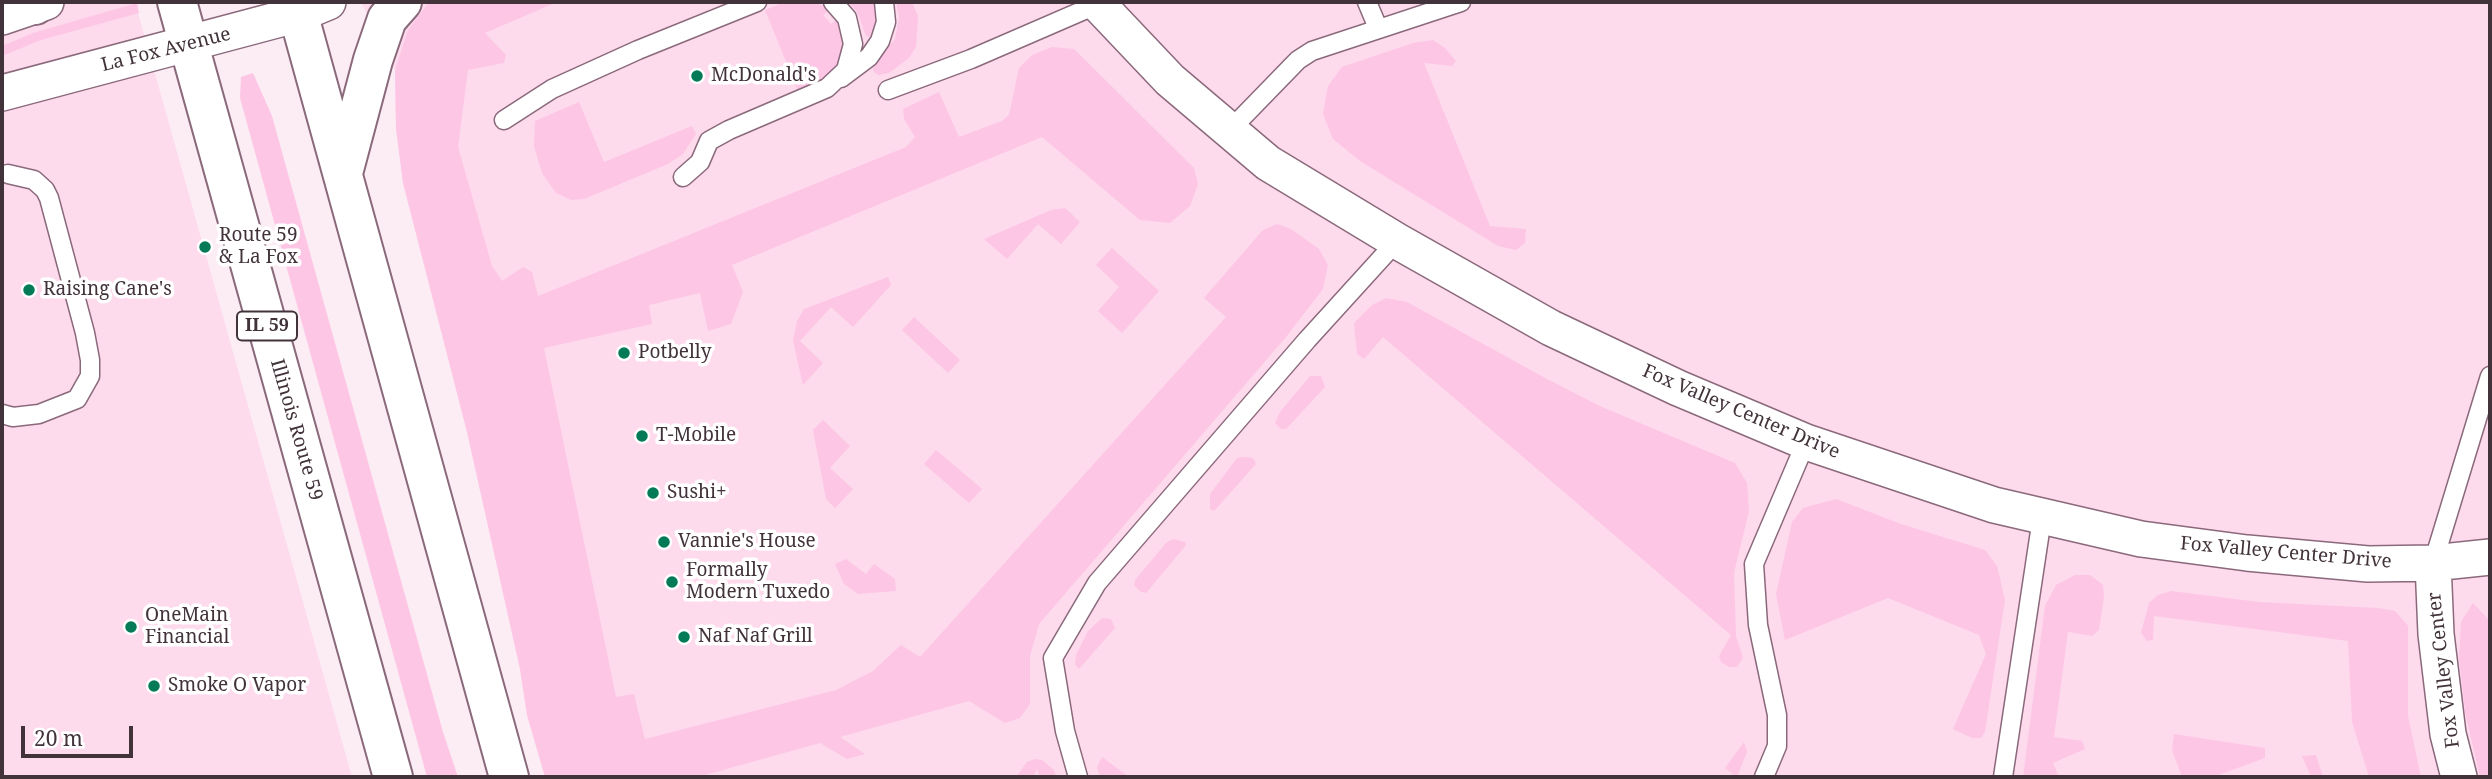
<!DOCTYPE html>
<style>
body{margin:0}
#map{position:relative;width:2492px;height:779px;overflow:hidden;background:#fcedf5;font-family:"Noto Serif",serif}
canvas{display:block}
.frame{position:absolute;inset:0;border:4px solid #42333b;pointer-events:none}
.scale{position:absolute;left:21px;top:726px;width:112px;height:32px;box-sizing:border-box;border:4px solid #42333b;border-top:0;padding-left:9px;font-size:21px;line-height:24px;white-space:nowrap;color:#42333b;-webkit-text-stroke:5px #fff;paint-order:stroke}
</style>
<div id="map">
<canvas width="2492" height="779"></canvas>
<div class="frame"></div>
<div class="scale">20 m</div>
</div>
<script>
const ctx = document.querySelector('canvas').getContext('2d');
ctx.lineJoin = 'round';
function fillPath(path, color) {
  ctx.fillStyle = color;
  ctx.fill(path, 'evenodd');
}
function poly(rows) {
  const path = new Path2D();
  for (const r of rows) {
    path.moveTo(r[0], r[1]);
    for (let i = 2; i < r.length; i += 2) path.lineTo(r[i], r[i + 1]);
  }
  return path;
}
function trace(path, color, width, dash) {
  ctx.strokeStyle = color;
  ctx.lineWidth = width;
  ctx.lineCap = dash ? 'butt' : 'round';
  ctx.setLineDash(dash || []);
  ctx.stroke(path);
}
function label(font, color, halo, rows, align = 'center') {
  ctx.font = font + ' "Noto Serif",serif';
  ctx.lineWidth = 7;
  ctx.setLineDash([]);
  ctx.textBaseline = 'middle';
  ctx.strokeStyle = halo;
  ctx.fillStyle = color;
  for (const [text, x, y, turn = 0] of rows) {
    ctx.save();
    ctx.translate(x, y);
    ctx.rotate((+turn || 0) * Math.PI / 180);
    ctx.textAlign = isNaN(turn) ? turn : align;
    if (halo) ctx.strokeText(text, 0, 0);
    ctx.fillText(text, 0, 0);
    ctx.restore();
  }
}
const built = poly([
 [2,2,135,2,352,777,2,777],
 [361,2,2490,2,2490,777,545,777,527,715,520,669,467,432,403,183,396,129,395,70]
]);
const green = poly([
 [429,2,557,2,485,33,506,55,504,63,468,70,458,147,492,266,502,281,523,267,532,272,538,296,906,147,915,137,904,119,903,109,939,92,959,137,1002,121,1009,115,1019,68,1032,55,1052,47,1074,49,1194,168,1198,184,1190,206,1170,223,1140,220,1042,137,732,265,743,292,731,324,708,331,700,293,649,305,652,324,544,348,616,697,634,694,645,739,836,690,873,671,901,645,920,657,1226,317,1204,298,1263,230,1277,224,1291,229,1319,249,1328,265,1323,289,1286,337,1039,624,1030,656,1030,704,1020,718,1005,723,969,701,840,737,865,754,847,759,820,743,698,777,545,777,527,715,520,669,467,432,403,183,396,129,395,70,408,30],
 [785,2,813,2,823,6,828,11,823,15,831,24,837,20,841,31,843,53,834,70,826,79,798,91,765,10],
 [849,2,874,2,878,14,875,32,870,37,866,36,857,12],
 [896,2,912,2,918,16,916,47,909,58,889,73,878,75,873,71,873,65,895,39,899,17],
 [137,3,139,13,41,40,2,56,2,46,33,33],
 [1433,40,1445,48,1456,61,1452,66,1424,63,1490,226,1526,229,1525,243,1516,250,1498,246,1360,161,1333,139,1323,114,1328,86,1342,67,1413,43],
 [253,73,272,116,443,732,458,777,427,777,240,98,241,77],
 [579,102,604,162,692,126,696,134,683,154,668,164,584,199,571,200,556,193,542,173,534,146,535,121],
 [1065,208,1080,222,1061,244,1038,224,1007,259,984,239,1051,210],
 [1112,248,1159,291,1122,333,1098,311,1119,287,1096,265],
 [888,277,891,285,853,327,831,307,800,341,823,363,803,385,793,341,797,321,804,309],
 [1386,298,1407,302,1547,379,1602,407,1735,463,1747,483,1749,511,1734,573,1736,636,1743,658,1737,667,1729,667,1721,662,1719,656,1731,635,1383,337,1364,359,1357,354,1354,323,1372,305],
 [914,317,960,360,948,373,902,330],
 [1310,376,1321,376,1325,387,1286,429,1281,429,1275,423,1280,412],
 [823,420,850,446,830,468,853,489,835,508,826,499,813,430],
 [936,450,982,489,969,503,924,464],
 [1245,457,1253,458,1256,464,1214,511,1210,509,1210,494,1237,458],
 [1836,499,1901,524,1985,550,1997,566,2005,600,1985,732,1981,738,1972,738,1953,729,1986,654,1979,635,1888,598,1785,640,1776,594,1792,522,1803,508],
 [1173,539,1185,542,1186,545,1146,593,1141,592,1134,585,1135,580,1167,542],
 [846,559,866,574,874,564,895,579,896,591,858,594,844,584,835,564],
 [2075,575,2090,575,2103,585,2104,597,2099,630,2092,636,2068,632,2054,737,2082,741,2085,749,2053,763,2059,777,2023,777,2045,606,2056,585],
 [2171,591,2259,602,2379,608,2395,611,2408,626,2408,716,2421,777,2369,777,2352,722,2348,641,2154,616,2153,640,2147,641,2141,633,2149,603,2158,595],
 [2473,603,2490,621,2490,777,2480,777,2465,712,2459,658,2461,622],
 [1102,618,1111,619,1115,628,1079,669,1075,664,1076,655,1088,631],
 [2174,734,2265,748,2265,758,2213,777,2182,777,2172,750],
 [1744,742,1747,752,1737,777,1731,777,1733,774,1725,768],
 [2316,755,2323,777,2311,777,2302,756],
 [1102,757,1129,777,1100,777,1097,767],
 [1035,759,1042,760,1054,770,1056,777,1040,777,1037,769,1033,777,1016,777,1027,762]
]);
const service = poly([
 [1367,2,1378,28],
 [841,78,869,57,880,41,886,22,884,2],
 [888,90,971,59,1098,4],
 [504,120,552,89,638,50,757,2],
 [1229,131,1298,60,1312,51,1461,2],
 [683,177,700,162,709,141,729,130,827,88,846,70,853,44,847,18,833,2],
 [2,414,13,417,39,414,77,399,90,376,90,360,85,333,49,198,45,190,34,180,8,174],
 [2433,563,2490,376],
 [1078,777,1065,731,1053,658,1097,583,1307,340,1397,241],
 [1764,777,1777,746,1777,715,1758,625,1754,564,1806,442],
 [2003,777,2042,518]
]);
const minor = poly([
 [1096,2,1170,80,1268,163,1397,241,1551,328,1678,388,1806,442,1994,505,2141,539,2247,553,2368,564,2433,563,2490,557],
 [2,17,46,2],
 [2,93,299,14,328,2],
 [2433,563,2436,634,2448,734,2459,777]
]);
const primary = poly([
 [177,2,393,777],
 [295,2,509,777],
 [35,5,37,2],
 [343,173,373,60,387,19,402,2]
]);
const markers = [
 [697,76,7,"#047a56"],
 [205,247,7,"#047a56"],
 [29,290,7,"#047a56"],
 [624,353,7,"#047a56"],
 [642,436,7,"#047a56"],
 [653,493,7,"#047a56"],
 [664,542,7,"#047a56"],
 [672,582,7,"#047a56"],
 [131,627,7,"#047a56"],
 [684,637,7,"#047a56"],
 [154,686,7,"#047a56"]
];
const shields = [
 [267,326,60]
];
const shieldNames = [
 ["IL 59",267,326]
];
const streetNames = [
 ["La Fox Avenue",166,50,-14],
 ["Fox Valley Center Drive",1741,412,23],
 ["Illinois Route 59",296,430,74],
 ["Fox Valley Center Drive",2286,553,5],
 ["Fox Valley Center",2444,670,-97]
];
const poiNames = [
 ["McDonald's",711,76],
 ["Route 59",219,236],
 ["& La Fox",219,258],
 ["Raising Cane's",43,290],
 ["Potbelly",638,353],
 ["T-Mobile",656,436],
 ["Sushi+",667,493],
 ["Vannie's House",678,542],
 ["Formally",686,571],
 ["Modern Tuxedo",686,593],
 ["OneMain",145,616],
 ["Financial",145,638],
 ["Naf Naf Grill",698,637],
 ["Smoke O Vapor",168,686]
];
fillPath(built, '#fedaed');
fillPath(green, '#fdc6e5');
trace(service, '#8a697b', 21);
trace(minor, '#8a697b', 38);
trace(primary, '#8a697b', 42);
trace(service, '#fff', 18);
trace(minor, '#fff', 35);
trace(primary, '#fff', 38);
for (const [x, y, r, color] of markers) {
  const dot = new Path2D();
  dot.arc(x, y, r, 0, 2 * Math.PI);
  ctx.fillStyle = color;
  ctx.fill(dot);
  trace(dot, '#fff', 2.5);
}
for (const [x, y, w] of shields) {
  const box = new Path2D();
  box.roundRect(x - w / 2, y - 14.5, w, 29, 5);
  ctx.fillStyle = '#fff';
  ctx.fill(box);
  trace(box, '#42333b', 2);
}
label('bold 18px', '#42333b', null, shieldNames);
label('19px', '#42333b', '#fff', streetNames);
label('19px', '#42333b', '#fff', poiNames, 'left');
</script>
